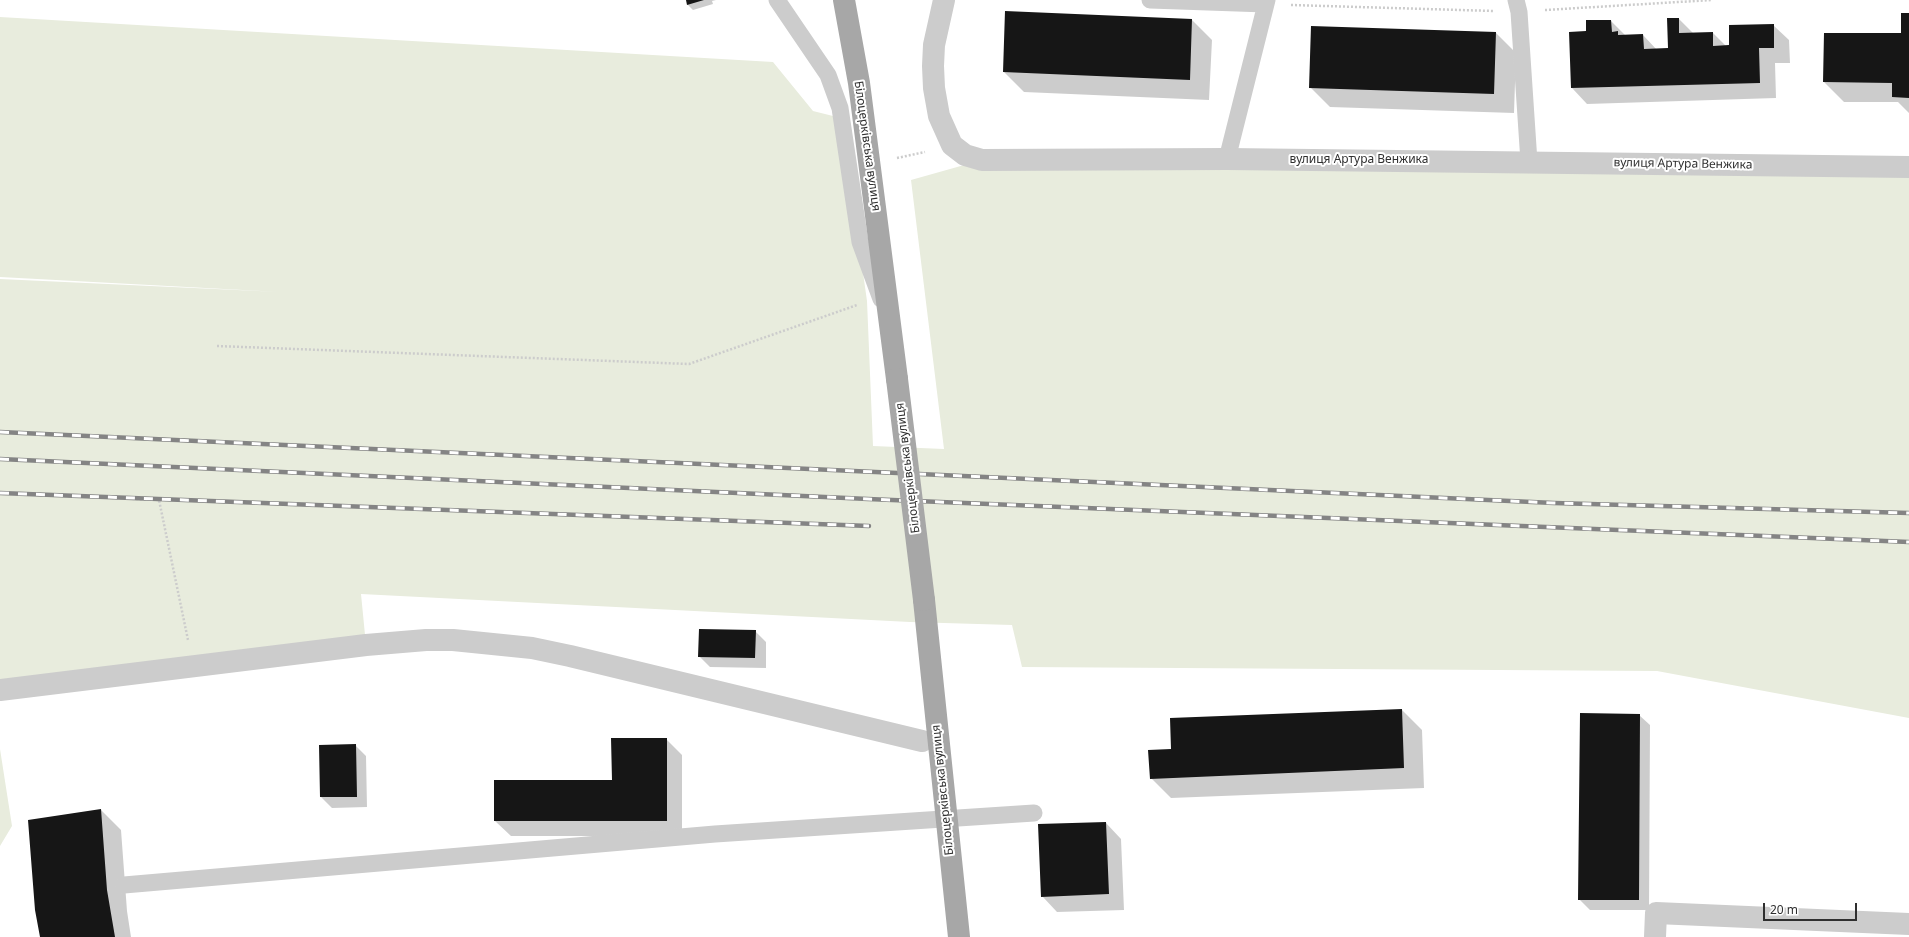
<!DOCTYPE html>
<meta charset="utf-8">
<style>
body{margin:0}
#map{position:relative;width:1909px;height:937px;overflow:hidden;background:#fff;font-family:"Noto Sans",sans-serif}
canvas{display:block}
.scale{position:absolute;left:1763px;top:903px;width:94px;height:18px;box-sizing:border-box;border:2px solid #2f2f2f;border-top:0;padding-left:5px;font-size:12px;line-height:14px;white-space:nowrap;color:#2f2f2f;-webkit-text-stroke:3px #fff;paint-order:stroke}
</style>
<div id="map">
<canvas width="1909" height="937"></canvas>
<div class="scale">20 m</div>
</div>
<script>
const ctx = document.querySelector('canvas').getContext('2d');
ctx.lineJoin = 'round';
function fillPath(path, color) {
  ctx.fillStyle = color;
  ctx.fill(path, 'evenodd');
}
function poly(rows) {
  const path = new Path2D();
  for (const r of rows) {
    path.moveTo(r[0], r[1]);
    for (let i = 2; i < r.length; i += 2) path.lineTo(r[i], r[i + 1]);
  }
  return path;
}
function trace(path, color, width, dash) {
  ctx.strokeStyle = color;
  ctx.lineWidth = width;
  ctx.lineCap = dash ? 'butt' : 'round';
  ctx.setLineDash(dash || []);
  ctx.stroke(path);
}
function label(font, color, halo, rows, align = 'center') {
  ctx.font = font + ' "Noto Sans",sans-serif';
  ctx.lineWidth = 4;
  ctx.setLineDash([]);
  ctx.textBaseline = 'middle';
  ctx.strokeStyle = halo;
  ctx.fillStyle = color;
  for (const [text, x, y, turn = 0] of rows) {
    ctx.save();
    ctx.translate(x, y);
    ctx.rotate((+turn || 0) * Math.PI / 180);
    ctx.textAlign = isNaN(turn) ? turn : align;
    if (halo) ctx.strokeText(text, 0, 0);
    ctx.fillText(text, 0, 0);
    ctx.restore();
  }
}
const green = poly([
 [0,17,773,62,813,111,841,118,867,301,873,446,944,449,911,180,982,160,1909,167,1909,718,1657,671,1022,667,1012,625,910,622,361,594,366,645,0,690,0,279,280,292,0,277],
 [0,749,12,826,0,846]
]);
const shadow = poly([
 [687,0,716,0,712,1,713,4,693,10,688,5],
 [1909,14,1909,113,1898,102,1844,102,1824,82,1902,34],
 [1679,19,1693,33,1713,33,1726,46,1773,25,1789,40,1790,63,1775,63,1776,98,1587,104,1572,88,1570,33,1587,32,1611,21,1626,36,1643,35,1657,50,1669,49],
 [1192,20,1212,40,1209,100,1024,92,1004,72],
 [1312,27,1496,33,1516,53,1514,113,1330,107,1310,87],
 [755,631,766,642,766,668,710,667,699,656],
 [1402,710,1422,730,1424,788,1171,798,1151,778,1172,750],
 [1639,715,1650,725,1649,910,1590,910,1579,899],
 [666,739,682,755,682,836,511,836,495,821,613,781],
 [355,745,366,756,367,807,332,808,321,797],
 [101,810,121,830,127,911,131,937,41,937],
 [1106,823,1121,839,1124,910,1057,912,1042,896]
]);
const building = poly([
 [686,0,704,0,687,5],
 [1005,11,1192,19,1190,80,1003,72],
 [1901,13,1909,13,1909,98,1892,97,1892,83,1823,82,1824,33,1901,33],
 [1667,18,1679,18,1679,33,1713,32,1713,46,1729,45,1729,25,1774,24,1774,48,1759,48,1760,83,1571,88,1569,32,1586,31,1586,20,1611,20,1612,32,1618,31,1618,35,1643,34,1644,49,1668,48],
 [1311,26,1496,32,1494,94,1309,88],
 [699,629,756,630,755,658,698,657],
 [1402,709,1404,768,1150,779,1148,750,1171,749,1170,718],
 [1580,713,1640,714,1639,900,1578,900],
 [611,738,667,738,667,821,494,821,494,780,612,780],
 [356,744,357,797,320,797,319,745],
 [101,809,107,890,115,937,40,937,35,910,28,820],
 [1106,822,1109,894,1041,897,1038,824]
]);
const path = poly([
 [1291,5,1494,11],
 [1545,10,1712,0],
 [897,158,925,152],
 [217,346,689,364,857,305],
 [0,493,159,500,188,640]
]);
const lane = poly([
 [777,0,828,75,840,108,860,242,881,299],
 [1150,0,1266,4],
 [1516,0,1519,12,1529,162],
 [1227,159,1267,0],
 [124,885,715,834,1034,813]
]);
const street = poly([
 [944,0,934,45,933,66,934,88,939,116,952,145,965,155,982,160,1227,159,1909,167],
 [0,690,366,645,426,640,453,640,532,648,570,656,922,741],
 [1655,937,1656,913,1909,924]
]);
const primary = poly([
 [844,0,859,83,897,379],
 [924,600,959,937]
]);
const rail = poly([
 [0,432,1554,503,1909,513],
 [0,459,868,499,1909,542],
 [0,493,869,526]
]);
const primaryBridge = poly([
 [897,379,924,600]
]);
const streetNames = [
 ["Білоцерківська вулиця",867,146,82],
 ["вулиця Артура Венжика",1359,160],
 ["вулиця Артура Венжика",1683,164,1],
 ["Білоцерківська вулиця",908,468,-97],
 ["Білоцерківська вулиця",943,790,-96]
];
fillPath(green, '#e8ecdd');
fillPath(shadow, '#0003');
fillPath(building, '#161616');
trace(path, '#ccc', 2.5, [2, 2]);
trace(lane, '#ccc', 17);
trace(street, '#ccc', 22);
trace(primary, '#a7a7a7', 22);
trace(rail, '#848484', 4.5);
trace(rail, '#fff', 3, [9]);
trace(primaryBridge, '#a7a7a7', 22);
label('12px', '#2f2f2f', '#fff', streetNames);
</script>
